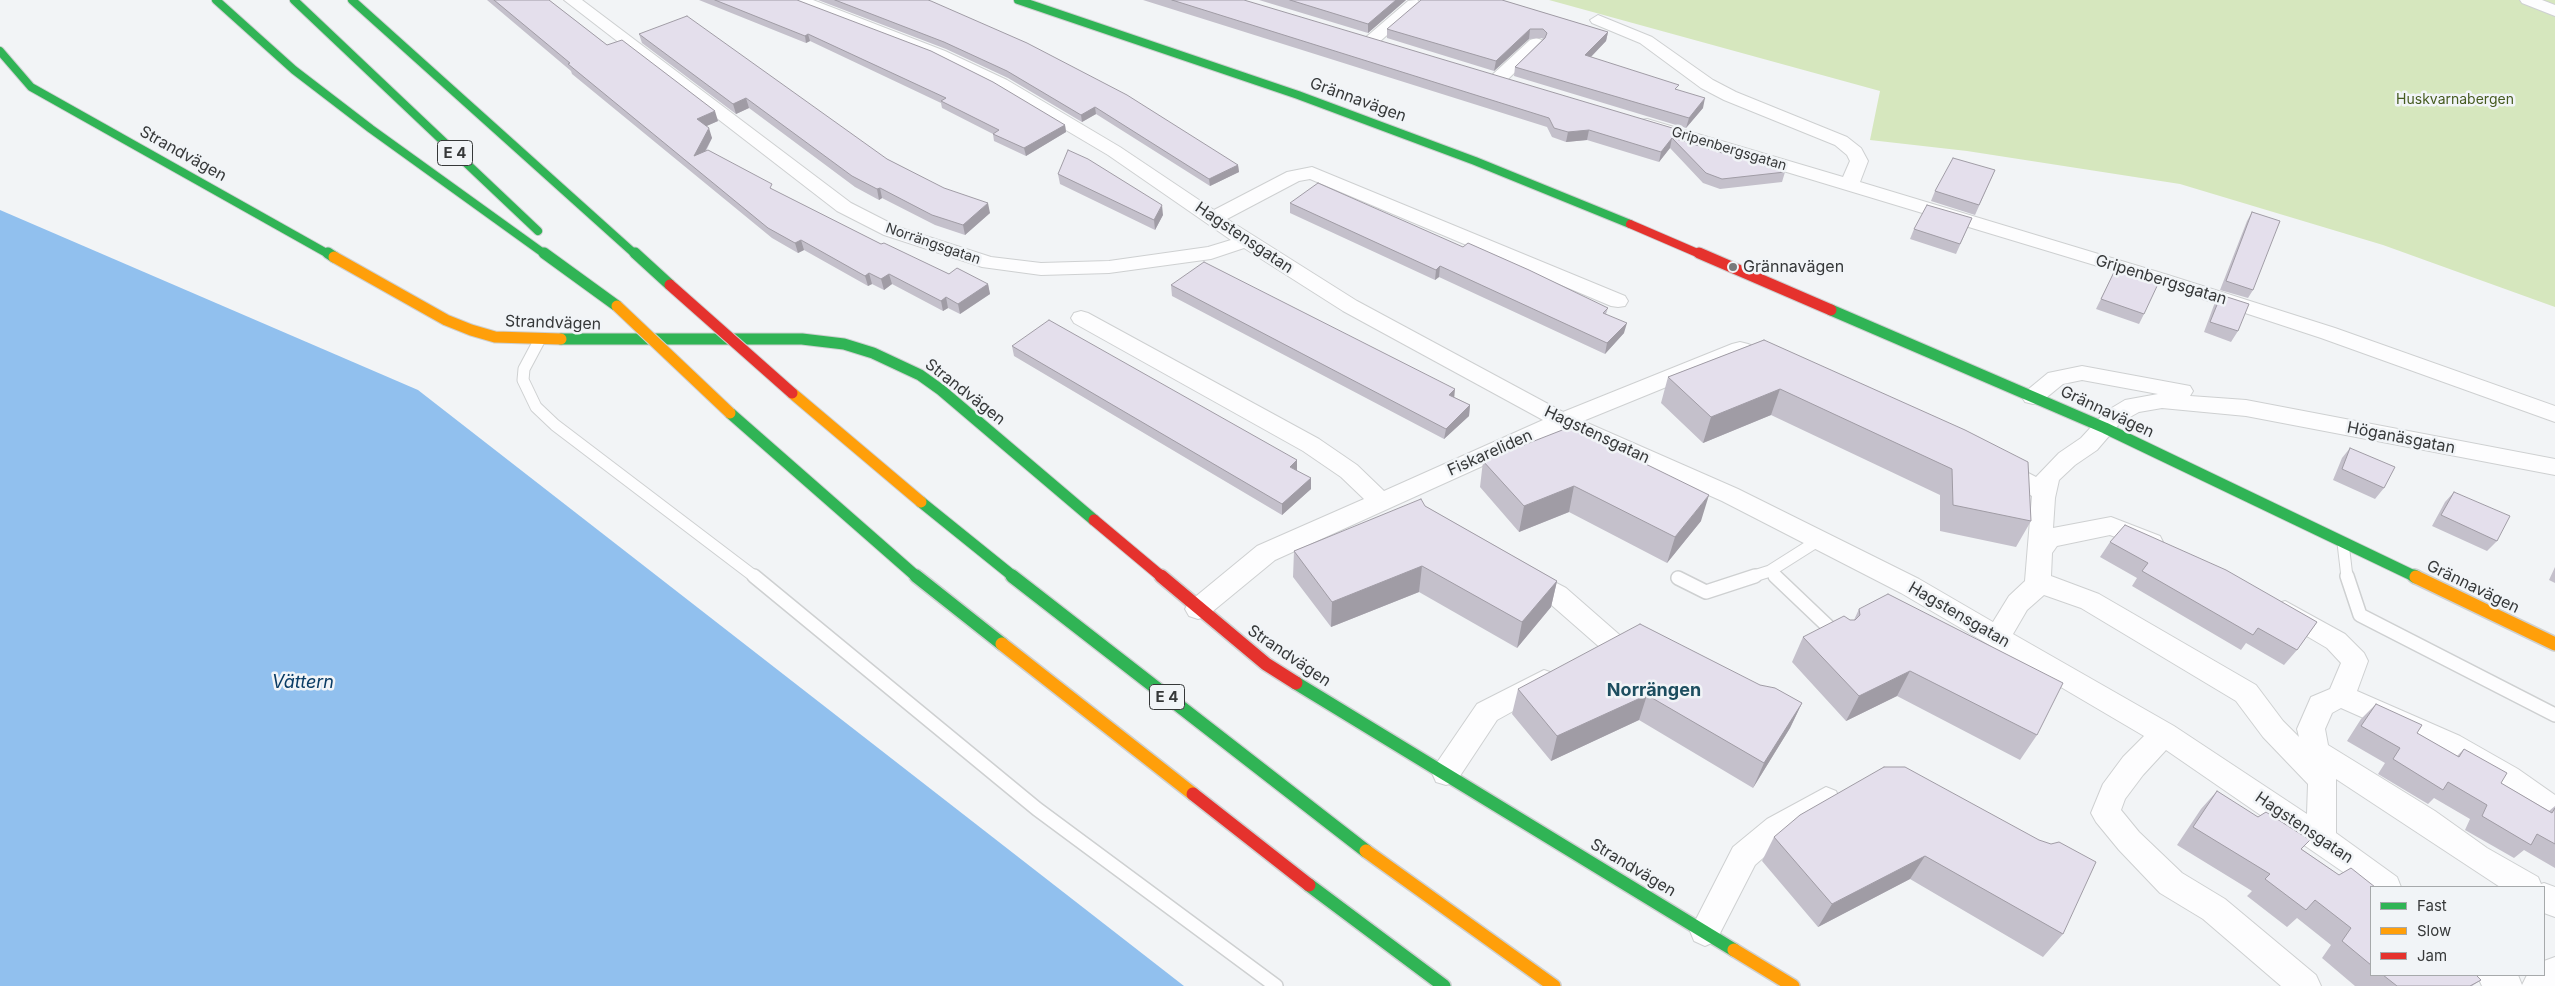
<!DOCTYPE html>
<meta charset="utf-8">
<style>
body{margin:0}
#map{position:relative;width:2555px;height:986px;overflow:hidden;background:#f2f4f6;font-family:Inter,sans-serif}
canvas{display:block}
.legend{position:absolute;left:2370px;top:886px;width:175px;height:90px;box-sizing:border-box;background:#f1f4f7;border:1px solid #a6a9ab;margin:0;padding:6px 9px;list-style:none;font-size:15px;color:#363839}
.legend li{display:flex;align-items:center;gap:10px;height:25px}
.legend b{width:25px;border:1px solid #a6a9ab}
</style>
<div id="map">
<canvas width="2555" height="986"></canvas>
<ul class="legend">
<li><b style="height:6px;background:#30b455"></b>Fast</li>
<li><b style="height:6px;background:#ff9f0a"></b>Slow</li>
<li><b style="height:6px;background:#e5322d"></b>Jam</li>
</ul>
</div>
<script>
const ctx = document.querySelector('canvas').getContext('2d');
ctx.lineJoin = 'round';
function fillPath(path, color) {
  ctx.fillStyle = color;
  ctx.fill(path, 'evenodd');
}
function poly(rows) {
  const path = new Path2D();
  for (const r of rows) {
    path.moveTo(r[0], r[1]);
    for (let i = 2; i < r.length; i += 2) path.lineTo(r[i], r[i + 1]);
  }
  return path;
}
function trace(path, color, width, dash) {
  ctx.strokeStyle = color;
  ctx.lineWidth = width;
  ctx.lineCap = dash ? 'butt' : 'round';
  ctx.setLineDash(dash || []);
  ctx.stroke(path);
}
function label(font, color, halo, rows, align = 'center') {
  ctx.font = font + ' Inter,sans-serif';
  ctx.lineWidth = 5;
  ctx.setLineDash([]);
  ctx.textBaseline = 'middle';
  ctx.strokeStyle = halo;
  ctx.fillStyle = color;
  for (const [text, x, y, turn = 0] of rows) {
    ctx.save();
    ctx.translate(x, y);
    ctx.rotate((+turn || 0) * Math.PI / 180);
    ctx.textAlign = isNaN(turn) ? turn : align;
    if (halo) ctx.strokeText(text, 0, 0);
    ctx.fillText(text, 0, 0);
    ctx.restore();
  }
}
const green = poly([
 [1549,0,2555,0,2555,307,2383,245,2180,184,1967,151,1870,140,1880,91]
]);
const water = poly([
 [0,210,418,390,1184,986,0,986]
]);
const laneFar1 = poly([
 [540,339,524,369,523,380,536,407,555,425,755,577],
 [2343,543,2347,577],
 [1770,571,1777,577],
 [1751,577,1770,571,1819,540]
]);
const lane = poly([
 [754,576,1037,809,1276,986],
 [1775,576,1836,634],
 [2347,576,2360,615,2555,715],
 [1678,578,1706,592,1755,576]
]);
const street = poly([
 [564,0,582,0,851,203,898,227,991,257,1041,263,1109,261,1208,247,1231,240,1108,155,995,88,933,57,793,3,791,0,813,0,945,51,1007,80,1120,147,1214,210,1287,172,1312,167,1625,296,1628,301,1625,306,1618,307,1611,306,1310,179,1299,181,1227,219,1357,301,1563,412,1732,344,1740,342,1748,344,1777,357,1780,362,1777,367,1769,369,1740,357,1583,421,1738,489,1919,579,1993,622,2009,596,2025,581,2032,496,1993,475,1989,469,1993,463,2001,461,2009,463,2036,477,2059,453,2081,438,2105,412,2125,400,2158,394,2082,380,2063,384,2041,402,2033,404,2025,402,2022,397,2025,392,2048,373,2082,366,2190,386,2193,391,2190,396,2246,400,2555,459,2555,475,2246,416,2162,408,2139,412,2121,422,2097,450,2075,465,2059,480,2055,498,2053,528,2111,517,2160,536,2163,542,2160,548,2151,551,2110,535,2057,546,2052,553,2051,576,2099,594,2256,685,2283,721,2299,737,2297,729,2311,697,2330,689,2341,663,2327,648,2276,618,2272,611,2276,604,2285,601,2345,634,2364,653,2368,661,2357,691,2460,736,2518,769,2555,795,2555,824,2545,820,2498,787,2440,752,2341,708,2332,713,2325,729,2328,745,2435,811,2487,848,2538,877,2541,884,2544,883,2555,887,2555,917,2544,913,2544,887,2500,887,2336,779,2336,833,2397,877,2401,887,2371,887,2371,894,2346,874,2166,750,2143,775,2125,799,2121,810,2139,832,2182,873,2225,899,2316,975,2321,986,2281,986,2203,919,2160,893,2119,850,2096,822,2091,813,2103,784,2123,757,2144,736,1901,593,1722,501,1562,430,1275,560,1207,616,1198,619,1189,616,1185,609,1189,602,1257,546,1364,499,1341,477,1303,451,1074,323,1071,318,1074,313,1081,311,1088,313,1319,439,1357,465,1384,491,1543,420,1343,311,1244,248,1211,259,1109,273,1041,275,982,267,884,235,837,211,564,0],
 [2044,595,2081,608,2236,701,2263,737,2308,784,2307,814,2174,726,2013,634,2027,610,2044,595],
 [2520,0,2542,0,2555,5,2555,16,2522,3,2520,0],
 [1408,1,1417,0,1422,4,1377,44,1365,44,1363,41,1365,38,1408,1],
 [1598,15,1652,37,1713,80,1736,92,1847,137,1861,148,1868,161,1860,182,2168,275,2335,328,2555,406,2555,422,2321,338,2154,283,1641,128,1638,124,1641,120,1647,119,1843,177,1850,161,1847,155,1835,145,1724,100,1701,88,1640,43,1592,23,1590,20,1598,15],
 [1536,38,1542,40,1544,43,1542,46,1504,83,1492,83,1490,79,1492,75,1530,40,1536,38],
 [1526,567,1566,588,1622,637,1626,644,1622,651,1613,654,1604,651,1548,602,1517,584,1513,577,1517,570,1526,567],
 [1544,670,1553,673,1557,681,1553,689,1497,720,1456,782,1446,785,1436,782,1432,773,1436,764,1477,704,1544,670],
 [1826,787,1836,791,1840,800,1836,809,1787,837,1755,865,1716,941,1705,946,1694,941,1690,931,1733,847,1767,819,1826,787],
 [2555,957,2555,986,2482,986,2477,975,2518,975,2522,985,2527,975,2544,975,2544,961,2555,957]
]);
const fastFar2 = poly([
 [216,0,294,70,371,129,546,255],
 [294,0,538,231],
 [352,0,636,255],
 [1018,0,1298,95,1475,161,1630,224],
 [0,51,31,87,330,255]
]);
const fastFar1 = poly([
 [328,253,334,257],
 [544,253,617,306],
 [635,253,670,285],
 [1831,310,2105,428,2416,577],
 [561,339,802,339,844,344,873,353,920,375,941,390,1094,520],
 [730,413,917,577],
 [921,502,1014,577]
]);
const fast = poly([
 [916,576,1002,644],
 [1012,576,1366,851],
 [2414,576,2416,577],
 [1296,683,1734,950],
 [1309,885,1444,986]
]);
const slowFar1 = poly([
 [334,257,446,320,471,330,495,337,561,339],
 [792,393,921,502]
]);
const slow = poly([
 [2416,577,2555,644],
 [1002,644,1193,794],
 [1366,851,1554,986],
 [1734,950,1793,986]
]);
const jamFar2 = poly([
 [1630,224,1702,255]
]);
const jamFar1 = poly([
 [1699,253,1831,310],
 [1094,520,1162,577]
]);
const jam = poly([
 [1161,576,1266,664,1296,683],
 [1193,794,1309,885]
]);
const slowBridge = poly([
 [617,306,730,413]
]);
const jamBridge = poly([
 [670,285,792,393]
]);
const wall = poly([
 [487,0,549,0,607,45,718,121,706,126,712,138,706,151,773,190,881,244,949,274,988,284,990,294,960,314,948,308,943,311,892,284,884,290,872,284,868,286,804,250,798,253,772,238,572,74,571,71],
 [699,0,797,0,1065,125,1066,132,1026,156,994,141,993,134,942,108,941,103,810,41,806,43],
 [818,0,928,0,1238,165,1239,172,1210,186,1096,114,1082,122,1008,78,946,49],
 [1143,0,1244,0,1677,139,1785,172,1782,182,1720,189,1703,183,1670,148,1659,162,1587,140,1566,142,1552,137,1547,127],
 [1259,0,1406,0,1368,33],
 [1502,0,1608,32,1606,41,1591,57,1678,90,1703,108,1686,128,1514,76,1515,67,1543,39,1542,38,1529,39,1494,71,1387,38,1387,29],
 [639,34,887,159,990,213,965,235,935,225,882,198,879,200,855,187,749,108,736,114,642,43],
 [1995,170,1975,215,1931,201,1935,191],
 [1058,174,1163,215,1155,230,1060,184],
 [1290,203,1463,247,1608,308,1606,314,1624,333,1605,354,1439,277,1435,280,1290,213],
 [2252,212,2253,290,2248,298,2220,290,2247,221],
 [1972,218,1956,254,1910,239,1914,229],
 [2115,270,2144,314,2139,324,2096,309],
 [1171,285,1454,397,1470,405,1469,416,1444,439,1172,296],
 [2221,295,2238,331,2231,342,2204,332,2214,305],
 [1764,340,2031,521,2016,547,1940,531,1940,495,1771,415,1703,443,1661,403,1668,377],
 [1012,346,1297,471,1311,478,1311,489,1282,515,1014,356],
 [2350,448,2384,488,2375,499,2333,480,2342,458],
 [1483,461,1701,521,1667,563,1569,512,1519,532,1480,487],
 [2454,492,2497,541,2487,551,2432,526,2445,502],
 [1425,506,1557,581,1551,607,1517,648,1419,592,1331,627,1293,577,1294,551],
 [2110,542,2317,622,2297,650,2284,665,2246,643,2241,650,2132,586,2137,578,2100,557],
 [2555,567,2555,583,2549,580],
 [1859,609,2037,735,2020,760,1897,696,1846,721,1792,662,1803,637,1850,620,1854,620],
 [1760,685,1802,703,1790,728,1753,788,1639,720,1551,761,1512,714,1518,689],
 [2376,704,2417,733,2457,756,2464,749,2501,783,2549,811,2555,806,2555,868,2524,850,2514,858,2465,830,2470,819,2434,798,2428,804,2378,774,2385,763,2347,741,2361,719],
 [1884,767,2063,934,2043,957,1910,879,1818,927,1762,861,1774,837],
 [2217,791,2339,875,2371,887,2371,975,2476,975,2481,980,2472,986,2355,986,2322,958,2331,945,2297,918,2287,927,2247,896,2252,891,2177,845,2201,809]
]);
const shadedWall = poly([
 [1396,0,1406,0,1368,33,1368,24],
 [1530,29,1529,39,1494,71,1496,61],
 [1608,32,1606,41,1583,65,1585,55],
 [808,34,810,41,806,43,805,36],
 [746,98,749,108,736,114,733,104],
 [1705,98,1703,108,1686,128,1689,118],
 [1095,107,1096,114,1082,122,1081,115],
 [715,111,718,121,700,129,697,119],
 [1065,125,1066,132,1026,156,1024,148],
 [709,128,712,138,697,166,694,156],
 [1589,130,1587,140,1566,142,1568,132],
 [1679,130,1676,140,1673,138],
 [1672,138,1670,148,1659,162,1661,152],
 [1238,165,1239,172,1210,186,1209,179],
 [880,188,882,198,879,200,877,189],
 [988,203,990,213,965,235,963,225],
 [1162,205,1163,215,1155,230,1154,220],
 [801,240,804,250,798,253,795,243],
 [1440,266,1439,277,1435,280,1436,270],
 [869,273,872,284,868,286,865,276],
 [889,274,892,284,884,290,881,279],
 [988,284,990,294,960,314,958,304],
 [946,297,948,308,943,311,941,301],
 [1627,323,1624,333,1605,354,1607,343],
 [1455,389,1454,400,1449,395],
 [1780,389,1771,415,1703,443,1711,417],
 [1470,405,1469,416,1444,439,1446,429],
 [1297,460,1297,471,1290,467],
 [1311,478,1311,489,1282,515,1282,504],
 [1574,486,1569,512,1519,532,1524,506],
 [1709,495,1701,521,1667,563,1675,537],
 [1422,566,1419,592,1331,627,1332,602],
 [1557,581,1551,607,1517,648,1522,622],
 [1910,671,1897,696,1846,721,1859,696],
 [1647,695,1639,720,1551,761,1557,736],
 [1802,703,1790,728,1753,788,1764,763],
 [1925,856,1910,879,1818,927,1832,904]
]);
const building = poly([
 [494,0,549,0,607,45,622,40,715,111,697,119,709,128,694,156,708,150,772,184,770,188,881,244,884,243,949,274,957,268,988,284,958,304,946,297,941,301,889,274,881,279,869,273,865,276,801,240,795,243,768,228,568,64,570,63,494,0],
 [715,0,797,0,931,51,993,82,1065,125,1024,148,993,134,999,130,941,101,946,98,808,34,805,36,715,0],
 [835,0,928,0,931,1,1027,43,1127,95,1238,165,1209,179,1095,107,1081,115,1007,71,944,42,835,0],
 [1172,0,1244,0,1679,130,1673,138,1785,172,1722,179,1706,173,1672,138,1661,152,1589,130,1568,132,1554,128,1549,118,1172,0],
 [1290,0,1396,0,1368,24,1290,0],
 [1421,0,1502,0,1608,32,1585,55,1679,85,1675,89,1705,98,1689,118,1515,67,1545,38,1547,33,1543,29,1530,29,1496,61,1387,29,1421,0],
 [687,16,887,159,944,188,988,203,963,225,932,215,880,188,877,189,852,176,746,98,733,104,639,34,687,16],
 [1068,150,1088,159,1162,205,1154,220,1058,174,1068,150],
 [1953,158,1995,170,1979,205,1935,191,1953,158],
 [1318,183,1463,247,1468,243,1529,270,1608,308,1603,313,1627,323,1607,343,1440,266,1436,270,1290,203,1318,183],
 [1927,205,1972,218,1960,244,1914,229,1927,205],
 [2252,212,2280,221,2253,290,2226,281,2252,212],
 [1204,262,1455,389,1449,395,1470,405,1446,429,1171,285,1204,262],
 [2115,270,2158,284,2144,314,2101,299,2115,270],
 [2221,295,2249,304,2238,331,2210,322,2221,295],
 [1049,320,1297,460,1290,467,1311,478,1282,504,1012,346,1049,320],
 [1764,340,1965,430,2028,462,2031,521,1953,505,1952,469,1780,389,1711,417,1668,377,1764,340],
 [1570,427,1709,495,1675,537,1574,486,1524,506,1483,461,1570,427],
 [2350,448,2395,467,2384,488,2342,469,2350,448],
 [2454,492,2510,516,2497,541,2441,515,2454,492],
 [1421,499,1425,506,1557,581,1522,622,1422,566,1332,602,1294,551,1421,499],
 [2125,525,2226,570,2317,622,2297,650,2258,628,2253,635,2142,571,2148,563,2110,542,2125,525],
 [1888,594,2063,683,2037,735,1910,671,1859,696,1803,637,1844,616,1850,620,1855,620,1860,615,1859,609,1888,594],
 [1640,624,1760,685,1775,688,1802,703,1764,763,1647,695,1557,736,1518,689,1640,624],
 [2376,704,2422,725,2417,733,2459,757,2464,749,2507,773,2501,783,2552,813,2555,808,2555,844,2537,834,2531,845,2482,816,2487,805,2448,782,2443,790,2393,759,2400,748,2361,726,2376,704],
 [1884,767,1905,767,2039,840,2051,844,2059,842,2096,862,2063,934,1925,856,1832,904,1774,837,1800,815,1884,767],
 [2217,791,2258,817,2266,812,2310,840,2301,849,2339,875,2351,868,2375,887,2371,887,2371,965,2342,941,2351,928,2315,900,2306,910,2265,879,2270,874,2193,827,2217,791],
 [2383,975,2476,975,2481,980,2470,986,2397,986,2383,975]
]);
const markers = [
 [1733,267,5,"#787a7b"]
];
const farParknames = [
 ["Huskvarnabergen",2455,100]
];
const farStreetnames = [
 ["Gripenbergsgatan",1729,149,17],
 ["Norrängsgatan",933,244,19]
];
const shields = [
 [455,153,35],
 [1167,697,35]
];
const shieldNames = [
 ["E 4",455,153],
 ["E 4",1167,697]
];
const streetNames = [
 ["Grännavägen",1358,100,20],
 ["Strandvägen",183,154,29],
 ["Hagstensgatan",1244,238,34],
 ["Gripenbergsgatan",2161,280,17],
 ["Strandvägen",553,323,2],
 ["Strandvägen",965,392,38],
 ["Grännavägen",2107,412,25],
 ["Hagstensgatan",1597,435,25],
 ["Höganäsgatan",2401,438,11],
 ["Fiskareliden",1490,453,-24],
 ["Grännavägen",2473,587,26],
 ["Hagstensgatan",1959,615,30],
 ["Strandvägen",1289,656,34],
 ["Hagstensgatan",2304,828,34],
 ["Strandvägen",1633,868,31]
];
const poiNames = [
 ["Grännavägen",1743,267]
];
const waterNames = [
 ["Vättern",303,683]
];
const neighbourhoodNames = [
 ["Norrängen",1654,691]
];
fillPath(green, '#d6e7be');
fillPath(water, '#91c0ee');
trace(laneFar1, '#ced0d1', 13);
trace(lane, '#ced0d1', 16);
trace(street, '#ced0d1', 2);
trace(fastFar2, '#ced0d1', 10);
trace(fastFar1, '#ced0d1', 13);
trace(fast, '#ced0d1', 16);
trace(slowFar1, '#ced0d1', 13);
trace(slow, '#ced0d1', 16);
trace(jamFar2, '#ced0d1', 10);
trace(jamFar1, '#ced0d1', 13);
trace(jam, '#ced0d1', 16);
trace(laneFar1, '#fdfdfe', 11);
trace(lane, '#fdfdfe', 13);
fillPath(street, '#fdfdfe');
trace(fastFar2, '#30b455', 8);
trace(fastFar1, '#30b455', 11);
trace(fast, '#30b455', 13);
trace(slowFar1, '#ff9f0a', 11);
trace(slow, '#ff9f0a', 13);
trace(jamFar2, '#e5322d', 8);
trace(jamFar1, '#e5322d', 11);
trace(jam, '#e5322d', 13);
trace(slowBridge, '#ced0d1', 13, []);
trace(jamBridge, '#ced0d1', 13, []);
trace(slowBridge, '#ff9f0a', 11);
trace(jamBridge, '#e5322d', 11);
fillPath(wall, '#c4c0cb');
fillPath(shadedWall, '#a09ca5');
fillPath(building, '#e4dfec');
trace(building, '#a09ca5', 1);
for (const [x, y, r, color] of markers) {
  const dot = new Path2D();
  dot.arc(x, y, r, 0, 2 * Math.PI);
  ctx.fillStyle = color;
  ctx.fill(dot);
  trace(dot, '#f1f4f7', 2);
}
label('14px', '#465b20', '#f1f4f7', farParknames);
label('14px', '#363839', '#f1f4f7', farStreetnames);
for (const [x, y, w] of shields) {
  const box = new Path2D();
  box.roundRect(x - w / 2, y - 12.5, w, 25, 4);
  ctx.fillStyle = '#f1f4f7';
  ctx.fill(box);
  trace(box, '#363839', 1);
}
label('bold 15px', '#363839', null, shieldNames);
label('16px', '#363839', '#f1f4f7', streetNames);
label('16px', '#363839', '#f1f4f7', poiNames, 'left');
label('italic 18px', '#0a3c65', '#f1f4f7', waterNames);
label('bold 18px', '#1c4d5f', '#f1f4f7', neighbourhoodNames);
</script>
